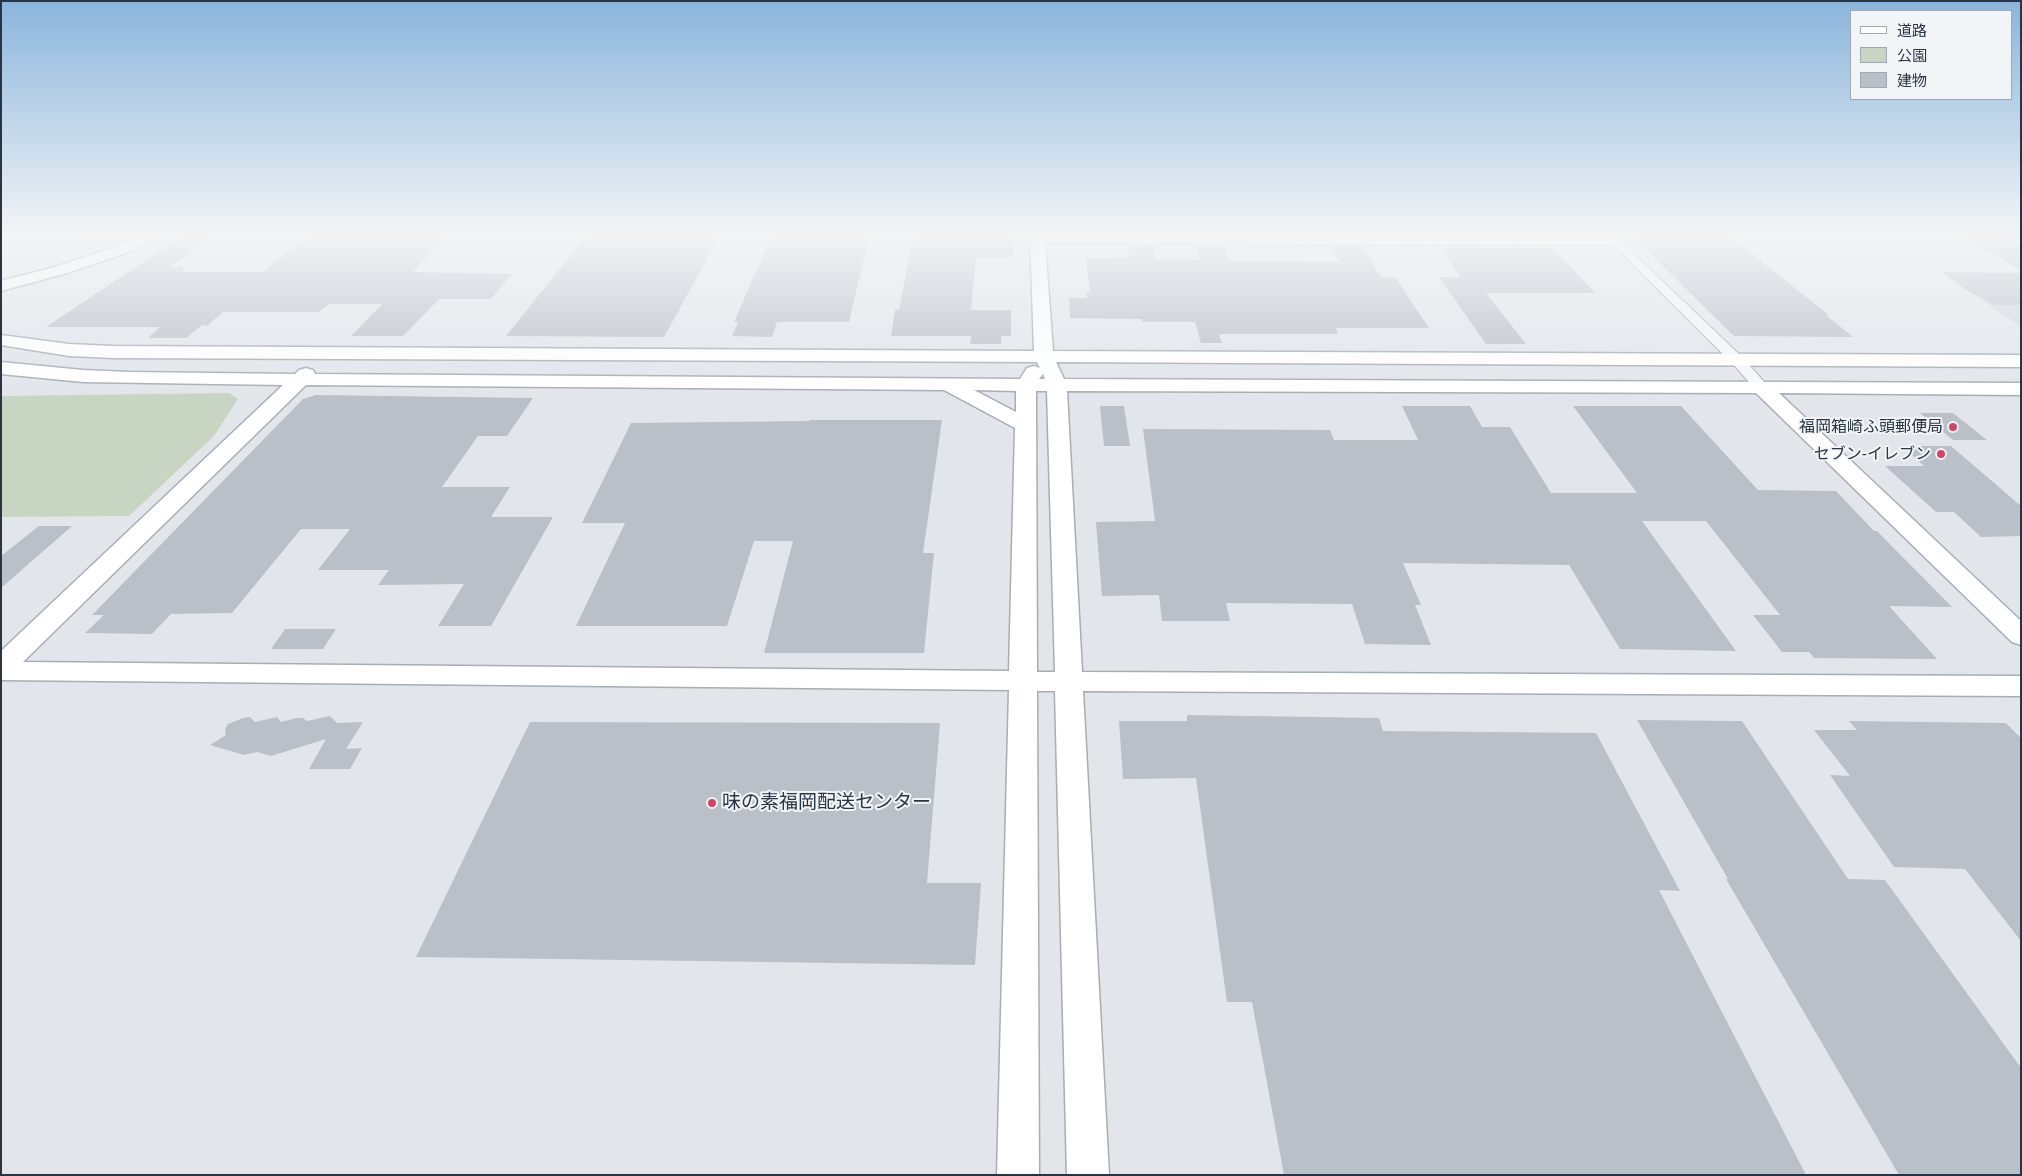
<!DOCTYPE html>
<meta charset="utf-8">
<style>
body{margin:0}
#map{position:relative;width:2022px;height:1176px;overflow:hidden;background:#e2e6eb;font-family:"Open Sans","Noto Sans JP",sans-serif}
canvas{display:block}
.frame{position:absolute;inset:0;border:2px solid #2a3543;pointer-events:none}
.legend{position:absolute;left:1850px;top:10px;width:162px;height:90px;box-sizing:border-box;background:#f2f5f8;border:1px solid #a2a8b0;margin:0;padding:6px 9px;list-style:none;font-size:15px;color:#2a3543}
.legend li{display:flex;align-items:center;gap:10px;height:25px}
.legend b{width:25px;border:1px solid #a2a8b0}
</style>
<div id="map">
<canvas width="2022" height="1176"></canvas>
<div class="frame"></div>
<ul class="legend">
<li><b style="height:6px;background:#fff"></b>道路</li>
<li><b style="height:14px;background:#c9d5c3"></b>公園</li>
<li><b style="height:14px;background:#bac0c8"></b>建物</li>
</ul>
</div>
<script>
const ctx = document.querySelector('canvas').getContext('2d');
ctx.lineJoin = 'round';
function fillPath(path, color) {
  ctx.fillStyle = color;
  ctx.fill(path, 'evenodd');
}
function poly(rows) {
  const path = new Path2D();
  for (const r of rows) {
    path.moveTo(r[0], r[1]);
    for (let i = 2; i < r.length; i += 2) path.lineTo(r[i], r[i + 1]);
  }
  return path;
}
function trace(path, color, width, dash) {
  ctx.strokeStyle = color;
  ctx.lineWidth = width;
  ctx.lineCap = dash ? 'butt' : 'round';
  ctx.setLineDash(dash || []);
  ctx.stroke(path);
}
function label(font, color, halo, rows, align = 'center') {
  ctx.font = font + ' "Open Sans","Noto Sans JP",sans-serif';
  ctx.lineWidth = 4;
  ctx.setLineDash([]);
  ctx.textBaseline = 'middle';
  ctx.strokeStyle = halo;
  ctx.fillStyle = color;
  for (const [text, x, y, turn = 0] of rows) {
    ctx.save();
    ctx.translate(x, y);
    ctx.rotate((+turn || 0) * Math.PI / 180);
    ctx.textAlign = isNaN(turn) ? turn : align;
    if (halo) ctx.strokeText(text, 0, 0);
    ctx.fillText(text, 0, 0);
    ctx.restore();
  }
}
const built = poly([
 [1975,296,2021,297,2021,326]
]);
const green = poly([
 [229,393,238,399,214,436,129,516,1,517,1,396]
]);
const building = poly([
 [188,232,220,232,169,267,187,267,181,272,262,272,313,232,450,232,413,272,512,274,491,299,439,299,403,336,351,336,382,304,330,304,318,312,223,312,207,326,202,325,186,338,148,338,160,327,46,327],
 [589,232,722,232,664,337,506,336],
 [773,232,870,232,849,322,777,322,772,337,732,336,738,322,734,322],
 [914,232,1015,232,1013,257,976,258,971,310,1011,310,1011,336,1001,336,1001,344,970,344,971,336,891,336,895,310,899,310],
 [1628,232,1724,232,1829,315,1826,315,1853,337,1734,336],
 [1954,232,2021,232,2021,270],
 [1128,245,1153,245,1155,259,1201,260,1196,245,1224,246,1229,261,1340,262,1331,246,1362,246,1381,277,1395,277,1429,328,1336,328,1338,334,1219,334,1222,343,1201,343,1195,322,1142,322,1142,319,1070,318,1069,298,1087,298,1086,293,1090,293,1086,258,1129,257],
 [1440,248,1553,248,1595,293,1486,293,1526,344,1486,344,1439,277,1460,277],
 [1941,272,2021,273,2021,305,1993,305,1982,297,1974,295],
 [316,395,533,398,507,436,478,436,442,487,510,487,491,517,553,517,491,626,438,626,464,584,378,585,389,570,318,570,350,529,301,529,232,613,171,614,152,634,85,633,104,615,92,615,303,399],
 [1100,406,1124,406,1130,446,1104,446],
 [1402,406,1470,406,1482,427,1510,427,1551,493,1637,493,1573,406,1681,406,1758,490,1836,491,1874,531,1877,531,1952,607,1889,606,1937,659,1814,658,1809,652,1782,652,1753,615,1780,615,1706,521,1642,521,1736,651,1620,649,1569,565,1403,563,1421,605,1415,605,1431,645,1365,644,1352,604,1226,603,1230,621,1162,621,1159,595,1102,596,1096,522,1155,521,1143,429,1330,430,1334,440,1418,440],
 [1920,413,1953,413,1987,440,1953,440],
 [810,420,942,420,923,553,934,553,924,653,764,653,793,541,754,541,727,626,576,626,625,523,582,523,631,423,809,421],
 [1902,446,1951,446,2021,506,2021,536,1981,537,1954,512,1936,512,1885,466,1924,466],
 [39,526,72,526,1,588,1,556],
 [285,629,336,629,323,649,271,649],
 [1187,715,1379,718,1383,731,1596,733,1680,891,1659,890,1806,1175,1284,1175,1252,1002,1227,1002,1196,778,1123,779,1119,721,1187,721],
 [330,716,337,723,363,722,346,749,362,748,350,769,309,769,326,739,271,756,257,752,244,755,210,745,226,735,225,729,228,724,243,718,250,717,255,722,277,717,281,722,296,718,303,718,307,721],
 [1637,720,1742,721,1848,879,1885,880,2021,1068,2021,1175,1899,1175,1726,879,1728,879],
 [1849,721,2006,723,2021,738,2021,941,1965,869,1894,867,1830,775,1850,776,1814,730,1857,730],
 [530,722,940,723,927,883,981,883,975,965,416,957]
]);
const street = poly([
 [1,232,157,232,162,235,157,238,1,236,1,232],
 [1600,232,1611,232,1742,357,1767,385,1769,388,1767,391,1757,391,1732,363,1600,232]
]);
const secondary = poly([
 [150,232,170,232,167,235,121,255,67,273,1,291,1,281,55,267,109,249,150,232],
 [1030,232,1044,232,1045,233,1614,235,1619,237,1622,240,1619,243,1614,245,1045,243,1053,351,2021,355,2021,367,1056,362,1064,379,2021,383,2021,395,1779,393,2021,621,2021,645,2012,642,1756,393,1067,391,1082,672,2021,676,2021,696,1083,691,1109,1175,1067,1175,1055,691,1037,691,1039,1175,997,1175,1009,690,1,680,1,651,283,385,83,382,1,374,1,362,83,370,130,372,295,374,299,370,306,368,313,370,315,374,1020,379,1027,368,1034,366,1040,368,1037,362,113,358,69,356,1,345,1,335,69,344,113,346,1034,351,1030,232],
 [1043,374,1045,379,1039,379,1043,374],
 [306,385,944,390,1015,428,1009,671,23,662,306,385],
 [974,390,1016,391,1016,412,974,390],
 [1036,391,1047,391,1055,672,1037,672,1036,391]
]);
const markers = [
 [1953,427,5,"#d04765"],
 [1941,454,5,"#d04765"],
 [712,803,5,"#d04765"]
];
const poiNames = [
 ["福岡箱崎ふ頭郵便局",1943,427],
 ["セブン-イレブン",1931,454]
];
const nearPoinames = [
 ["味の素福岡配送センター",722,803]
];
fillPath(built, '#d0d6dd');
fillPath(green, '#c9d5c3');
fillPath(building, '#bac0c8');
trace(street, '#a7adb5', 2);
trace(secondary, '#a7adb5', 3);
fillPath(street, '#f5f7f9');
fillPath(secondary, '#fff');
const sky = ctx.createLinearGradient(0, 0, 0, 396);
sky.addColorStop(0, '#8ab5dc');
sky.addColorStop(0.59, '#f2f4f6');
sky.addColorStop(1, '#f2f4f600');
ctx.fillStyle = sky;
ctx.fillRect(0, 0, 2022, 396);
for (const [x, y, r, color] of markers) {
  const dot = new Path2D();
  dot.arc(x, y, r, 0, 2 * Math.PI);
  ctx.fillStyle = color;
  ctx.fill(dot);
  trace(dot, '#f2f5f8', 2);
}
label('16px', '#2a3543', '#f2f5f8', poiNames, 'right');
label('19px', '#2a3543', '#f2f5f8', nearPoinames, 'left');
</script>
